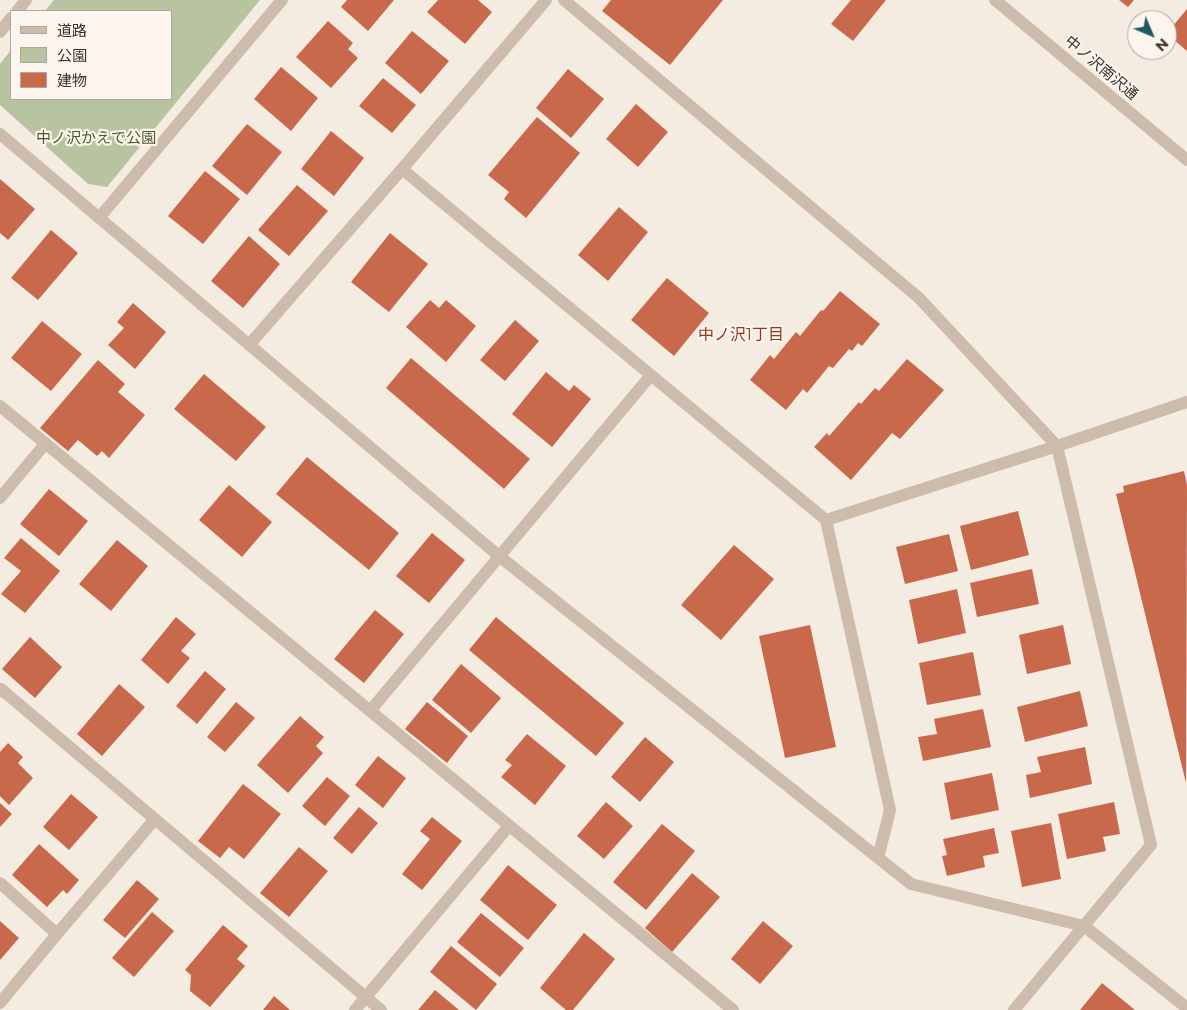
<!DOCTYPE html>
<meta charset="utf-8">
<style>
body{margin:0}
#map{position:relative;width:1187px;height:1010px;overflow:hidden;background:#f4ebe1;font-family:Montserrat,"Noto Sans JP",sans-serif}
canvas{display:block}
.legend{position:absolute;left:10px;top:10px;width:162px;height:90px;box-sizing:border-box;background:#fbf5ee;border:1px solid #aea6a0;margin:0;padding:6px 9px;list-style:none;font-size:15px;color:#3b302b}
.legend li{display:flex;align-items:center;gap:10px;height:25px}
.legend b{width:25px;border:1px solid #aea6a0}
.north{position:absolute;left:1127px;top:10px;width:50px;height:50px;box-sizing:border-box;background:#fbf5ee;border:1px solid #aea6a0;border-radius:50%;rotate:135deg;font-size:14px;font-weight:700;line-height:20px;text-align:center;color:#3b302b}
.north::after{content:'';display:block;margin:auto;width:18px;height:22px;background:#1f5a5e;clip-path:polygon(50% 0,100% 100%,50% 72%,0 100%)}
</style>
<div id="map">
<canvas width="1187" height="1010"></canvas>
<ul class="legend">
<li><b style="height:6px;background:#cdbbac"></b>道路</li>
<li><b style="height:14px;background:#b8c4a0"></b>公園</li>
<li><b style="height:14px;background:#c8694b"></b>建物</li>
</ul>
<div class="north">N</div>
</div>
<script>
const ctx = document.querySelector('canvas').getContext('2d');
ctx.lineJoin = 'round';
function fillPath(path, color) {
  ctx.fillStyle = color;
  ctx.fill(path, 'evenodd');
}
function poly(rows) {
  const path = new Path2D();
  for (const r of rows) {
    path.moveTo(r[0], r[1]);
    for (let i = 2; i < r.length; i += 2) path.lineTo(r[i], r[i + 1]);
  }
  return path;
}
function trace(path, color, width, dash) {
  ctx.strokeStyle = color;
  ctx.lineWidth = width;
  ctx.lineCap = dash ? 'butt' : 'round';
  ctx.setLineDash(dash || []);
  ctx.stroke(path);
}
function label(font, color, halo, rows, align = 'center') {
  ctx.font = font + ' Montserrat,"Noto Sans JP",sans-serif';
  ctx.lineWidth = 4.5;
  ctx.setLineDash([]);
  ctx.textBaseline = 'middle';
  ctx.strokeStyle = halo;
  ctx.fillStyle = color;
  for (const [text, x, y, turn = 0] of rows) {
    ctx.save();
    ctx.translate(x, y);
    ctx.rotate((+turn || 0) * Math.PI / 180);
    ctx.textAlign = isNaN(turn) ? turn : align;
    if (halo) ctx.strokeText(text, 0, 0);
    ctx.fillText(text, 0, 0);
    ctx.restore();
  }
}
const green = poly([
 [54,0,260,0,107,187,88,184,0,105,0,64,11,50,11,99,171,99,171,11,45,11]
]);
const building = poly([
 [347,0,394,0,368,31,341,7],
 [438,0,478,0,492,12,465,44,427,12],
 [611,0,723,0,670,65,602,11],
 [851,0,886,0,853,41,831,24],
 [1119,0,1134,0,1128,7],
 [1187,9,1187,51,1167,34,1167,33],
 [328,21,353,43,348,49,358,58,331,88,296,57],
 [412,31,449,61,421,94,385,63],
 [281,67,318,98,291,131,254,99],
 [568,69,604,99,571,138,536,108],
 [383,78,416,105,392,133,359,106],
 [636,104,668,132,638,167,606,139],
 [537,117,580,153,526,218,504,199,509,192,488,175],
 [247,124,282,152,247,195,212,166],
 [331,131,364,158,334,196,301,169],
 [205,171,240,199,203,244,168,216],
 [0,179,35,209,8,240,0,233],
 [297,185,328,211,289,256,258,230],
 [619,207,648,232,608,281,578,255],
 [51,230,78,253,38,300,11,278],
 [390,233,428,264,389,312,351,282],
 [249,236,280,264,243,308,211,281],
 [667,278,709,313,674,356,631,320],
 [840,291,880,324,862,346,858,343,852,351,849,349,833,368,829,366,807,393,803,389,786,410,750,380,770,355,774,359,796,332,800,336,821,310,823,311],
 [430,300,439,308,446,300,476,326,446,362,406,327],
 [133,303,166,332,135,369,108,345,124,328,117,322],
 [515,320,539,341,505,381,480,360],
 [42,321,82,354,51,391,11,358],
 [411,358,530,459,504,489,386,388],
 [907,359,944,390,900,439,892,433,851,480,814,447,827,433,829,436,859,402,861,404,875,388,879,391],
 [98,360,125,384,118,392,145,415,109,458,102,451,97,456,78,440,68,451,40,428],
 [546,372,569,391,574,385,591,399,552,447,512,414],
 [204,374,266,427,236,461,174,409],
 [307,457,399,533,369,570,276,494],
 [1184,471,1187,485,1186,783,1116,494,1124,492,1123,486],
 [229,485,272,522,242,557,199,520],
 [49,489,88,521,59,556,20,524],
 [1018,511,1029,555,971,570,960,526],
 [432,533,465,560,429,603,396,576],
 [949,534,958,571,905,584,896,547],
 [21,538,60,571,25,613,1,594,21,571,4,558],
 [117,540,148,566,111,611,79,584],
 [734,545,774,579,721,640,681,605],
 [1032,569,1039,604,977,617,970,583],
 [957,589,966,633,918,644,909,600],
 [375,610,404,634,364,683,334,659],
 [176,617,196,634,181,651,190,658,168,684,141,660],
 [496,617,624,723,596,756,469,650],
 [810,625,836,747,785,758,759,636],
 [1063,625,1071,664,1027,674,1019,635],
 [30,637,62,667,35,698,2,669],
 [973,652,981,695,927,705,919,663],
 [461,664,501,698,471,733,432,700],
 [205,671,226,689,197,724,176,706],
 [119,684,145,707,102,756,77,734],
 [1080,691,1088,726,1025,742,1017,707],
 [236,702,255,718,225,752,207,737],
 [427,702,468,736,447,763,405,729],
 [983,709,991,747,923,761,918,737,937,734,934,719],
 [300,716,324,737,316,746,323,753,288,793,257,765],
 [527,734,566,766,535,805,501,777,512,765,505,760],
 [645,737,674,762,640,802,611,777],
 [8,743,23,757,18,763,33,778,9,805,0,796,0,752],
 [1085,747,1092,784,1030,798,1026,775,1041,772,1037,757],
 [378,756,406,778,383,808,355,785],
 [992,773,999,810,951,820,944,783],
 [327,777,350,796,325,826,302,806],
 [243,784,281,814,244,859,229,847,220,858,198,841],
 [71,794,98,817,69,850,43,827],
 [606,802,633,826,604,859,577,836],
 [1114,802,1120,834,1103,837,1106,851,1067,859,1058,814],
 [0,803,12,814,0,827],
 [359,807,378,823,352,854,333,838],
 [432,817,462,841,422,890,402,874,430,839,420,831],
 [1051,823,1061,879,1022,887,1011,831],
 [662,824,695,851,646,910,613,882],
 [994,828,999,853,983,856,985,867,947,876,942,856,947,855,943,839],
 [39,844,79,880,67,894,63,890,47,907,12,875],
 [299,847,328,871,289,917,260,893],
 [508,865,557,905,528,940,480,900],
 [692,873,720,897,672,952,645,928],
 [137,880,159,899,125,938,103,920],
 [152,912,174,931,134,977,112,958],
 [481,913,524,948,500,977,457,942],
 [0,921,19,938,0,960],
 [763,921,793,946,760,984,731,959],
 [223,925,248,946,237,959,245,966,210,1007,190,991,191,975,185,970],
 [584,933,615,959,573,1010,566,1010,540,988],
 [451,946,497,984,476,1010,430,972],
 [1102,983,1135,1010,1080,1010],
 [435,990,459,1010,418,1010],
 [274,996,290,1010,263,1010]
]);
const minor = poly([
 [564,0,919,298,1057,446,1151,845,1014,1010],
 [17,11,26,0],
 [0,32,11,18],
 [0,134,499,556,911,884,1084,926,1187,1008],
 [402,169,826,520,1057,446,1187,402],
 [99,218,282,0],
 [249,345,402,169,546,0],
 [0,406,733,1010],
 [0,498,45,444],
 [826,520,890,810,878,858],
 [0,691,1,689,381,1010],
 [370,711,651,375],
 [0,883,57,934],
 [0,1003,57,934,155,819],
 [355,1010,509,826]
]);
const tertiary = poly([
 [995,0,1187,160]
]);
const streetNames = [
 ["中ノ沢南沢通",1101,68,40]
];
const parkNames = [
 ["中ノ沢かえで公園",96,139]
];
const neighbourhoodNames = [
 ["中ノ沢1丁目",741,335]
];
fillPath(green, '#b8c4a0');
fillPath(building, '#c8694b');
trace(minor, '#cdbbac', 12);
trace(tertiary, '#cdbbac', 12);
label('15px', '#3b302b', '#fbf5ee', streetNames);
label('15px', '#4a5a2e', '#fbf5ee', parkNames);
label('16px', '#8c3b22', '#fbf5ee', neighbourhoodNames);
</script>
